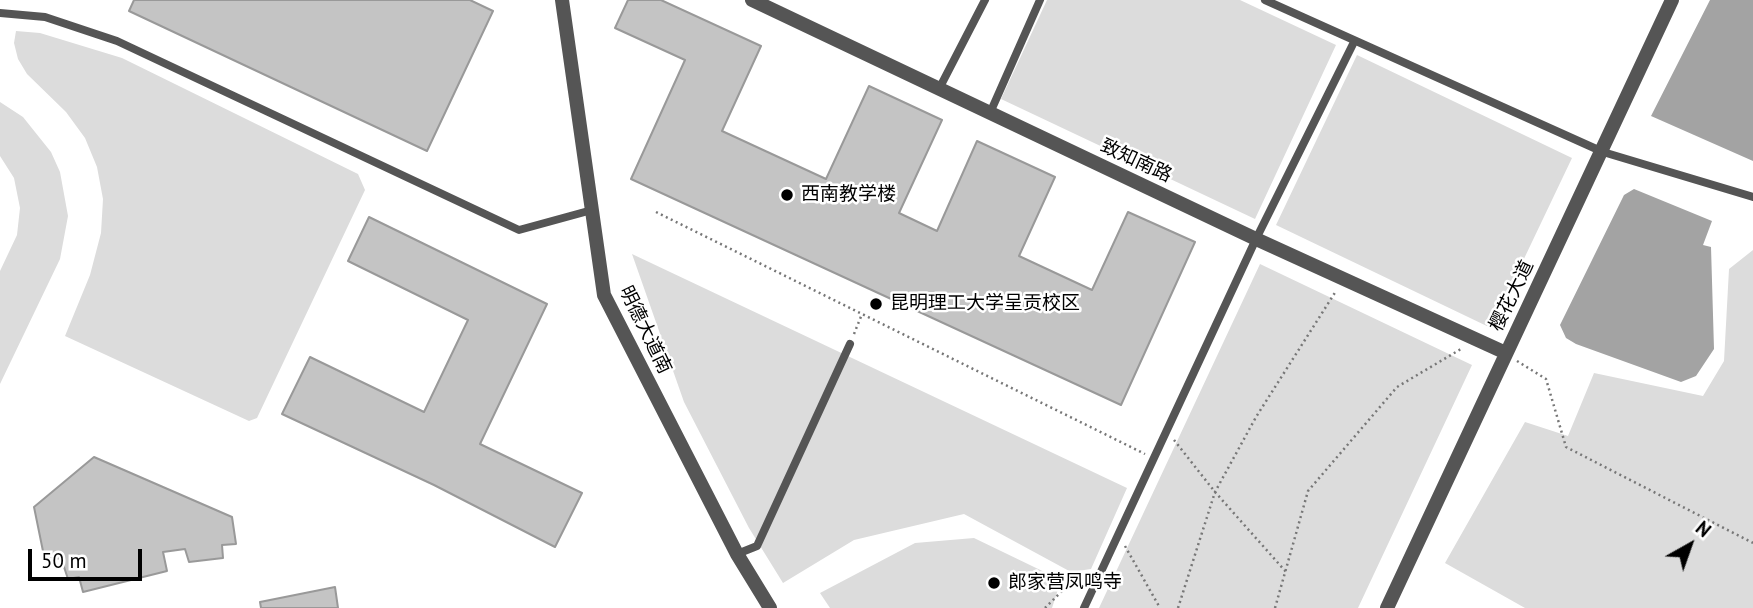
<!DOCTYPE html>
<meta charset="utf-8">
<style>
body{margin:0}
#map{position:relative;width:1753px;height:608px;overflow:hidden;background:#fff;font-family:"PT Sans",sans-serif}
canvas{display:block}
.north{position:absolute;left:1655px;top:510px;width:70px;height:70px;-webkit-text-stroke:5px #fff;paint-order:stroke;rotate:40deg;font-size:19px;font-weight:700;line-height:28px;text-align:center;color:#000}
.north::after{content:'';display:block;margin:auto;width:24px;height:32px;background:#000;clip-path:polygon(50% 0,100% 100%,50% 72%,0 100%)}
.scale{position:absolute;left:28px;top:549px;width:114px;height:32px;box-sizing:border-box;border:4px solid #000;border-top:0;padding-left:9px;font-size:21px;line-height:24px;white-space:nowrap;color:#000;-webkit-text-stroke:5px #fff;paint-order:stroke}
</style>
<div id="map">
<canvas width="1753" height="608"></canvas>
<div class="north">N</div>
<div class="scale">50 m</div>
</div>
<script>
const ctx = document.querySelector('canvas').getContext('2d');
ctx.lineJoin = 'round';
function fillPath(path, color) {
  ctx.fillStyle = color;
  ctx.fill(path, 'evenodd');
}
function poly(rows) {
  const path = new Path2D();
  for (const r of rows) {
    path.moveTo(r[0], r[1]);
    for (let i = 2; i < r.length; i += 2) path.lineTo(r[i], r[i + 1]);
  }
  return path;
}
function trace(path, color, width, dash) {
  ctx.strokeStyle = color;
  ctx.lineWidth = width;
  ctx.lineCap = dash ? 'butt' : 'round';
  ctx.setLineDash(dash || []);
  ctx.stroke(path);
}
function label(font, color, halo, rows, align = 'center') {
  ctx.font = font + ' "PT Sans","Noto Sans SC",sans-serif';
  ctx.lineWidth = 5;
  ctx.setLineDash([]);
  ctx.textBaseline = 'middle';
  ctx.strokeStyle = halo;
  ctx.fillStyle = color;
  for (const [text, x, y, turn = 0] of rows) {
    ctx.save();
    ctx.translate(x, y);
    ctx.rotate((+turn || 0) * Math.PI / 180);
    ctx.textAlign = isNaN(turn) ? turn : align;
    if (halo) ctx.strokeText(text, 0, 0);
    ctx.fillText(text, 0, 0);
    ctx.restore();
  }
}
const green = poly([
 [1047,0,1240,0,1336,45,1255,219,1001,99],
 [16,31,40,33,122,58,358,174,365,190,257,418,249,421,65,336,90,275,101,233,103,199,97,167,85,138,66,112,27,74,18,59,14,43],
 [1357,55,1572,158,1491,328,1276,225],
 [0,102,23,117,51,152,60,172,68,216,60,259,0,384,0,271,17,235,20,208,14,178,0,156],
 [1753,250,1753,608,1525,608,1445,563,1525,422,1568,436,1594,373,1703,396,1724,361,1729,269],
 [632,254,1127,488,1091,569,1071,572,964,514,854,540,783,583,749,528,684,402],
 [1260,264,1472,365,1358,608,1099,608],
 [974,538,1061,580,1052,608,830,608,820,593,915,543]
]);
const water = poly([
 [1710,0,1753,0,1753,161,1651,116],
 [1634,189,1712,221,1703,245,1711,247,1714,349,1696,376,1681,382,1576,344,1566,338,1560,325,1624,195]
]);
const building = poly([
 [134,0,470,0,493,11,427,151,129,11,134,0],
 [628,0,661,0,761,46,722,131,826,179,869,86,942,120,899,213,937,231,977,141,1055,177,1019,256,1092,290,1128,212,1195,242,1121,405,631,179,685,60,615,28,628,0],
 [369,217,547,304,480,444,582,493,555,547,434,485,282,414,310,357,424,412,468,320,348,261,369,217],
 [94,457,232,517,236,544,222,545,223,558,189,562,185,549,163,552,167,571,83,592,79,577,68,579,61,558,45,561,34,507,94,457],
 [335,587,338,608,261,608,260,602,335,587]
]);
const path = poly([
 [656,212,1145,454],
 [854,334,862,314],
 [1517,361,1546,379,1566,447,1753,543],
 [1174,440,1215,492,1287,573],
 [1125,546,1160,608],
 [1045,608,1075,578,1085,578],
 [1178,608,1215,492,1256,417,1336,291],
 [1275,608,1308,491,1397,387,1461,349]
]);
const service = poly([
 [1265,0,1603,152,1753,197],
 [0,13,45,17,117,41,519,230,592,210],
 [939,89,985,0],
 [990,113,1040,0],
 [737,554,757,546,850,344],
 [1084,608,1256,239,1354,42]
]);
const minor = poly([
 [562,0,604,295,737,554,770,608],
 [752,0,1256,239,1506,353],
 [1387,608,1672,0]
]);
const markers = [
 [787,195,7,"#000"],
 [876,304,7,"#000"],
 [994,583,7,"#000"]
];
const streetNames = [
 ["致知南路",1136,161,25],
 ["樱花大道",1512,296,-64],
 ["明德大道南",645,330,64]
];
const poiNames = [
 ["西南教学楼",801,195],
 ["昆明理工大学呈贡校区",890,304],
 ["郎家营凤鸣寺",1008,583]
];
fillPath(green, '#dcdcdc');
fillPath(water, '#a3a3a3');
fillPath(building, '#c4c4c4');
trace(building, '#999', 2);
trace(path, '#777', 2.5, [2, 3.5]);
trace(service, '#555', 8);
trace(minor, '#555', 14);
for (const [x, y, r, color] of markers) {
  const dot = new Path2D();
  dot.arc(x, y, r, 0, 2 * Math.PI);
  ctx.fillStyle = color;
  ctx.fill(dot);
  trace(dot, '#fff', 2.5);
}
label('19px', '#000', '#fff', streetNames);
label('19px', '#000', '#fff', poiNames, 'left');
</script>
